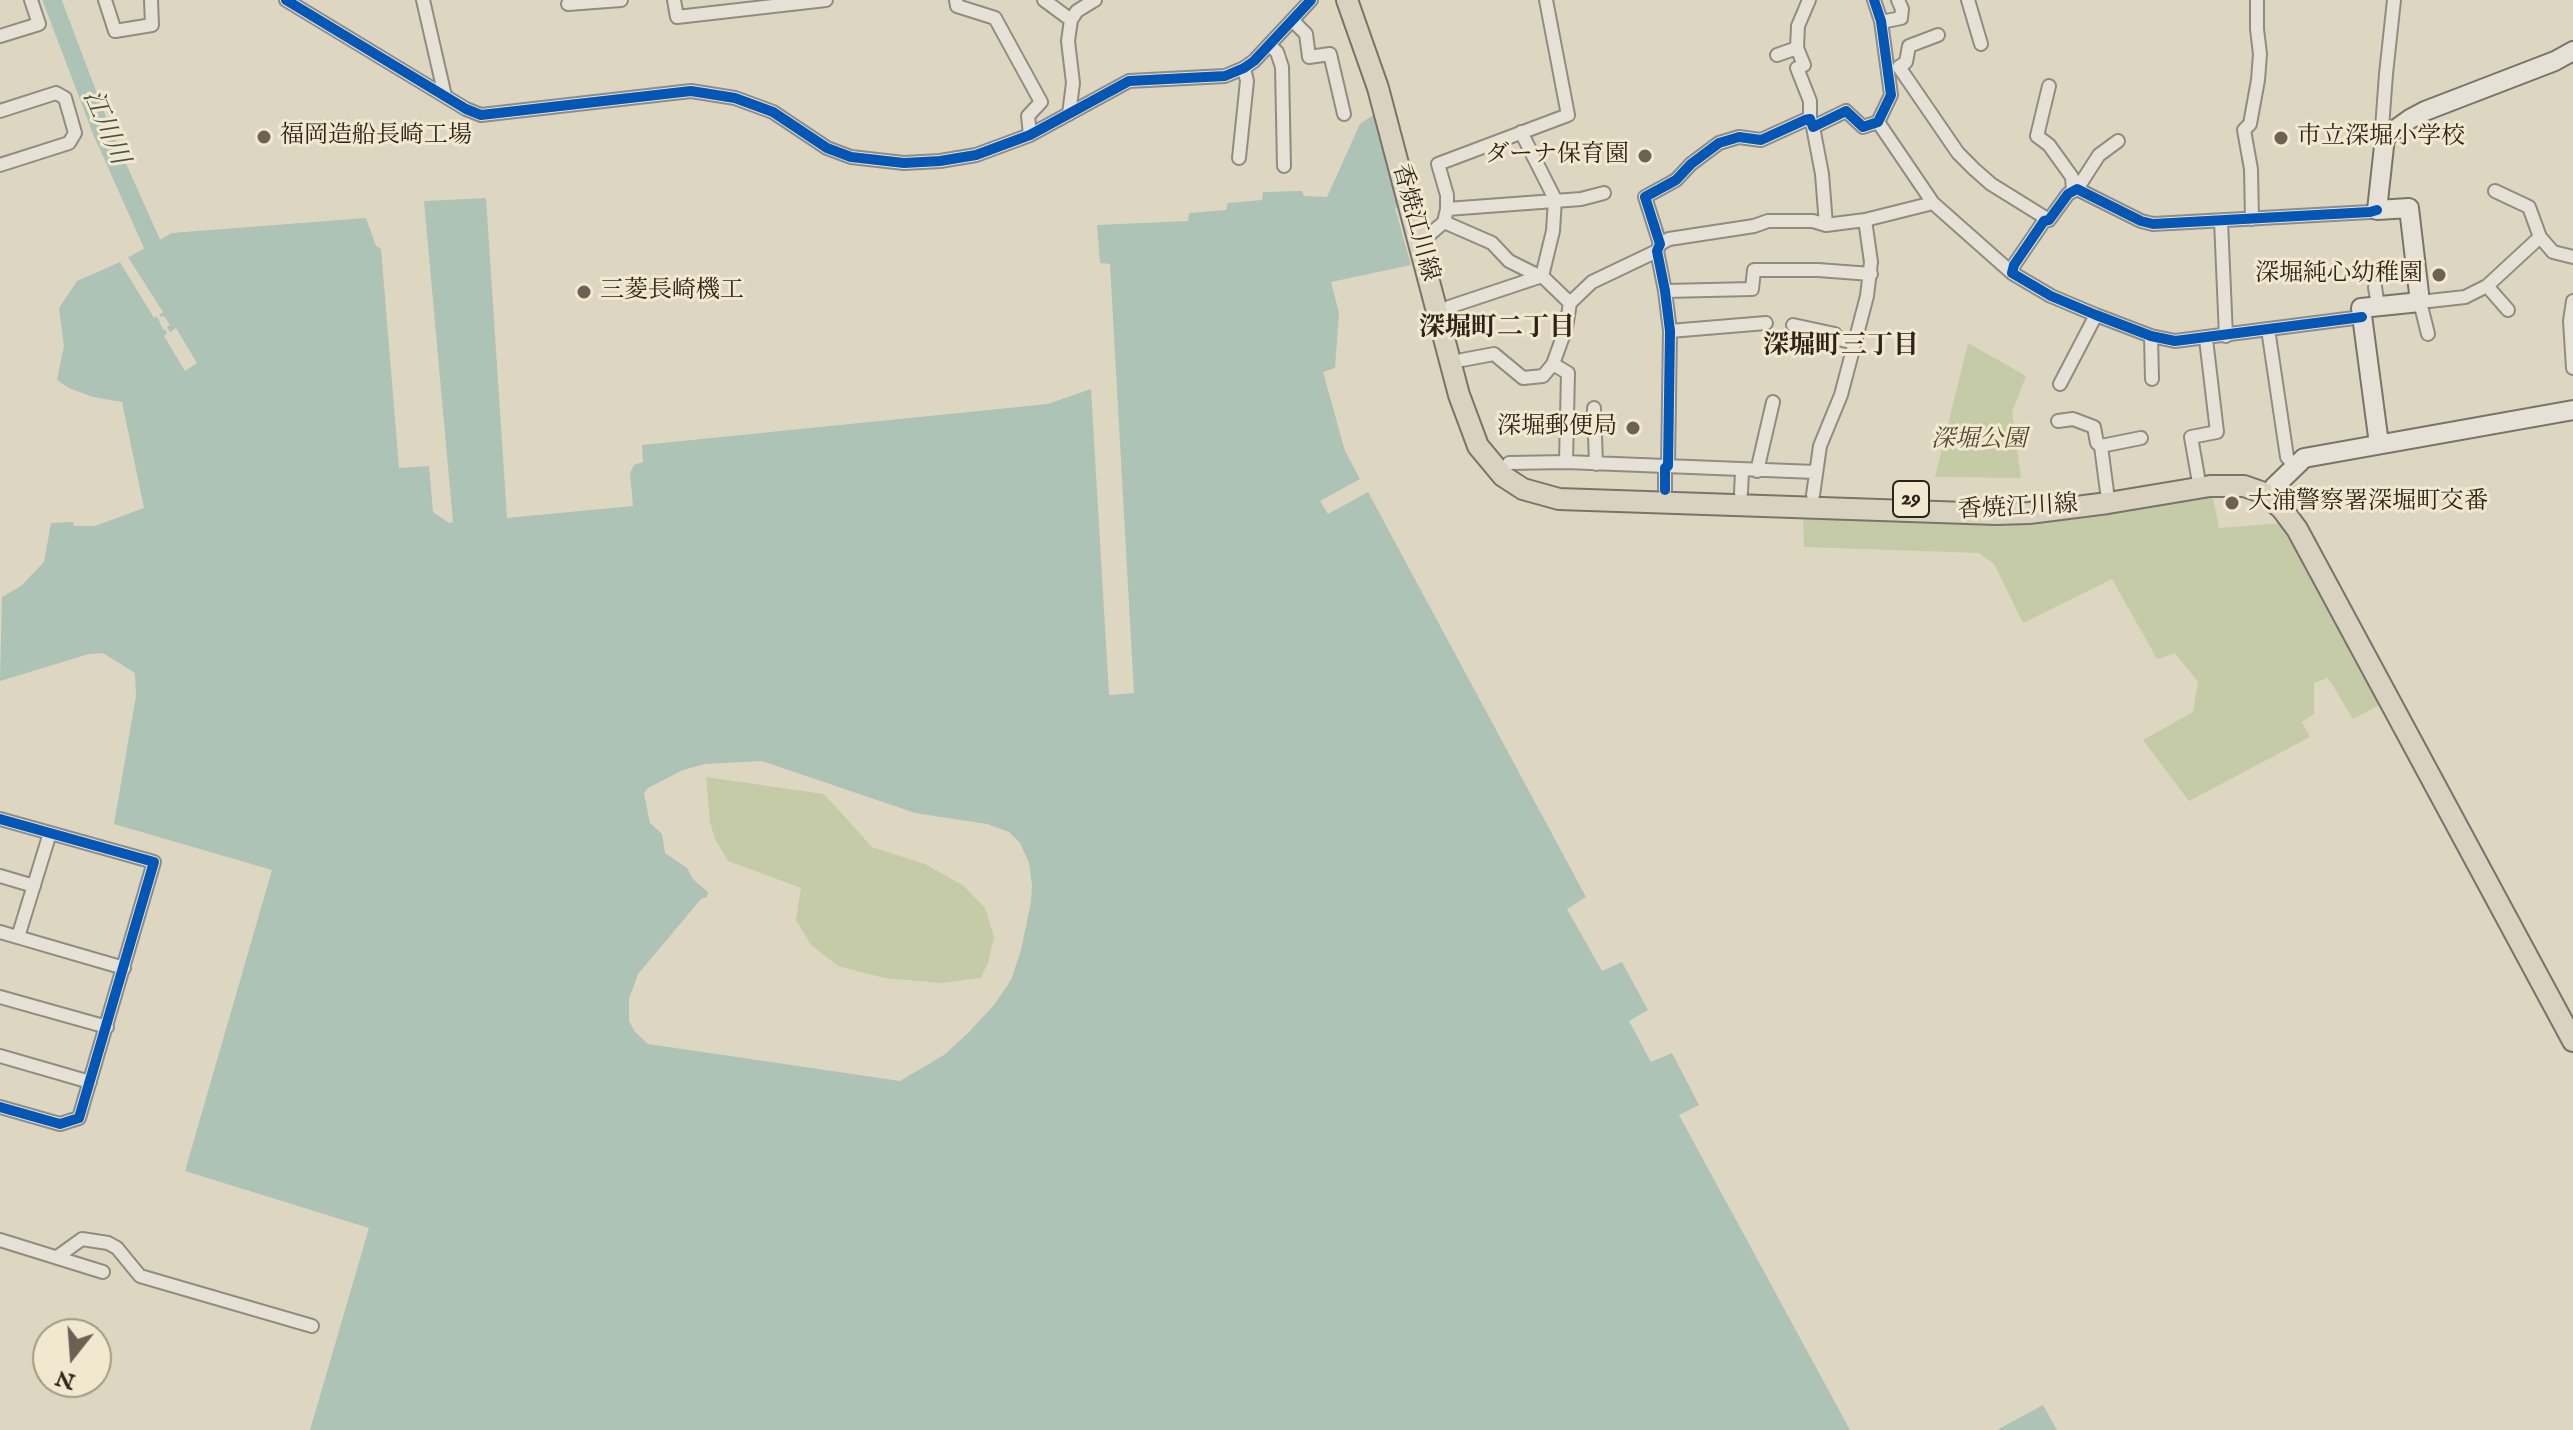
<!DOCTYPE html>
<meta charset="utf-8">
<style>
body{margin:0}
#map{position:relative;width:2573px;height:1430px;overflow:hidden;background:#ddd7c1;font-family:"IM FELL English",serif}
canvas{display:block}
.north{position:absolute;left:32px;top:1318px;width:80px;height:80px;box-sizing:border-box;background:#f1e9cf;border:2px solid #a39986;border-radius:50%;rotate:197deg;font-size:22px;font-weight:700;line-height:32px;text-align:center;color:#2f2218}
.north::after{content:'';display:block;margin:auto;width:28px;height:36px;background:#6c6153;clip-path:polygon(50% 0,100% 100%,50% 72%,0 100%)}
</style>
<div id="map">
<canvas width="2573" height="1430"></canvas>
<div class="north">N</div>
</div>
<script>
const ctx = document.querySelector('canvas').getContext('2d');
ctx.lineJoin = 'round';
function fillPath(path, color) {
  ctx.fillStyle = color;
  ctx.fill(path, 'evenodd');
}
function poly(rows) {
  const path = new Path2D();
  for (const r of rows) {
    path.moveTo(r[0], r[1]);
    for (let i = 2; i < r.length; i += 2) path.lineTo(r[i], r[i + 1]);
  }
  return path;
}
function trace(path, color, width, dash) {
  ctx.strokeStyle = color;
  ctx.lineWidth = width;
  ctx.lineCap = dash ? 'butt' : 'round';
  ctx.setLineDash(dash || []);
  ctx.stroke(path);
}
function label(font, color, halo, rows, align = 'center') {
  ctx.font = font + ' "IM FELL English","Noto Serif JP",serif';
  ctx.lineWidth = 6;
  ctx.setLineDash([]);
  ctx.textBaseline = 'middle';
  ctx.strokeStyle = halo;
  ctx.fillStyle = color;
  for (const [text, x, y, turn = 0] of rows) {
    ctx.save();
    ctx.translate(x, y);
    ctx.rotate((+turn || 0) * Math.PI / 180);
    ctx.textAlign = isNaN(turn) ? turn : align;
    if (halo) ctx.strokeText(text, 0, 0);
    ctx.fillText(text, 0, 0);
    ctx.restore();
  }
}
const green = poly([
 [1968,343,2026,376,2012,412,2021,478,1935,477],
 [2213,497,2219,528,2283,523,2381,704,2353,719,2328,678,2314,683,2314,714,2302,722,2310,737,2189,801,2143,740,2193,712,2198,682,2175,653,2157,659,2112,579,2023,623,1994,564,1979,553,1804,547,1803,515,1996,523,2086,517],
 [706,777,824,794,872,847,925,864,964,886,985,908,994,937,988,963,981,978,941,983,884,978,838,966,811,945,796,920,801,888,728,861,715,839,710,822]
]);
const water = poly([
 [1376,113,1400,206,1395,208,1411,265,1331,282,1339,313,1335,368,1323,372,1345,451,1360,479,1320,501,1328,514,1368,492,1586,897,1567,909,1602,971,1622,962,1648,1010,1629,1021,1651,1062,1672,1053,1699,1105,1679,1115,1850,1430,310,1430,369,1228,185,1171,272,870,114,824,136,696,135,673,103,653,89,654,0,681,2,597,21,586,44,562,51,523,73,522,74,526,95,526,144,508,122,402,93,397,69,388,57,380,64,346,59,308,77,281,120,262,172,233,366,218,376,246,381,249,399,468,429,466,433,512,449,523,453,522,424,201,486,198,507,518,633,506,630,473,634,465,643,462,642,445,1048,404,1091,389,1109,695,1134,693,1110,264,1100,263,1097,225,1188,221,1189,213,1226,210,1228,203,1262,200,1263,192,1302,191,1304,196,1327,197,1360,124],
 [762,761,915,813,987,824,1009,832,1020,843,1029,863,1032,885,1031,902,1021,950,1011,980,994,1005,967,1034,944,1055,900,1081,648,1044,635,1032,629,1021,629,999,638,974,701,899,707,897,708,892,693,879,687,868,665,853,662,834,650,823,644,793,648,788,683,770,705,764],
 [2043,1405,2057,1430,1997,1430]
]);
const pier = poly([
 [126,254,163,312,159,315,161,317,164,316,170,325,167,327,170,332,176,328,197,363,185,371,164,336,167,333,165,329,163,330,157,316,154,318,118,259]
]);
const river = poly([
 [52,0,102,132,157,255]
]);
const street = poly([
 [105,0,115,31,152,25,151,0],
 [286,0,466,109,481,115,691,91,735,98,773,112,827,148,851,157,904,163,940,161,976,155,1030,135,1129,81,1225,76,1244,68,1254,61,1311,0],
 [423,0,445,96],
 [674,0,677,17,826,0],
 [956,0,957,6,995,18,1041,102,1028,116,1030,135],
 [1044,0,1071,20],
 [1809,0,1798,26,1797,48,1804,65,1797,68,1810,101,1810,119],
 [1968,0,1981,44],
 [568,4,621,0],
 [1293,21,1306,34,1309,57,1330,54,1344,114],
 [1881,22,1901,18,1902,9,1898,0],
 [1938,35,1909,46,1906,62,1899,67,1958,153,1974,169,1991,184,2049,220],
 [0,36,39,24,31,0],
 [1269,45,1277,52,1282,67,1284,166],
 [1777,55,1797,48],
 [2049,86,2037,136,2049,145,2072,177,2073,191],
 [0,111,56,93,65,98,75,133,69,143,0,165],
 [1069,114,1073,83,1068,41,1071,20,1077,11,1095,0],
 [1878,122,1933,203,2012,273],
 [1813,127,1822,174,1826,225],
 [1521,132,1555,199,1553,231,1542,276],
 [2385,137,2382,128,2386,74,2394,0],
 [1239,158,1247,81,1244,68],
 [2077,189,2099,155,2118,141],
 [2495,191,2529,207,2540,237],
 [1447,209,1447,195,1438,164,1568,115,1546,0],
 [2252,219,2251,169,2244,130,2250,124,2258,80,2260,54,2257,29,2257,0],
 [2221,221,2226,336],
 [1444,222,1492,243,1509,261,1539,276],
 [1429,235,1444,222,1447,209,1581,199,1604,193],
 [1660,244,1669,239,1754,226,1768,221,1813,221,1826,225,1865,220,1933,203],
 [1542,276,1570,303],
 [2487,286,2508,310],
 [2375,287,2378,306],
 [1665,291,1752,289,1754,270,1818,270,1871,274],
 [2573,301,2570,321,2573,368],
 [1449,307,1542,276],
 [2362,317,2175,341,2151,336,2096,315,2051,296,2012,273,2014,265,2044,221,2049,220,2068,194,2077,189,2141,221,2153,224,2370,212,2377,210],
 [1793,325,1835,334,1838,339,1855,343],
 [2268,329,2287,457,2295,467],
 [1670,331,1766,323],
 [2428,334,2420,302,2465,297,2487,286,2540,237,2553,252,2573,257],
 [2151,336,2152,379],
 [1462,360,1494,354,1523,378,1543,376,1553,364,1566,328,1570,303,1592,282,1657,251],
 [1553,364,1568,373,1566,462],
 [2060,384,2096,315],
 [1594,408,1596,464],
 [2058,421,2073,419,2094,427,2097,443,2101,446,2107,492],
 [2101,446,2141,438],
 [1509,463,1566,462,1815,472],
 [1757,471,1773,402],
 [2198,477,2191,437,2217,432,2206,339],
 [1665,490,1665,468,1668,466,1670,331,1665,291,1657,251,1660,244,1645,197,1676,180,1691,164,1719,143,1739,137,1761,140,1805,120,1810,119,1813,127,1846,111,1863,127,1878,122,1891,95,1881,21,1874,0],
 [1741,493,1742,471],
 [1813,495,1820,446,1841,395,1867,296,1871,262,1865,220],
 [0,819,154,862,79,1118,60,1124,0,1107],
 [0,876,34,886],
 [0,932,124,968],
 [18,937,50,833],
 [0,997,107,1027],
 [0,1056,90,1082],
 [0,1240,103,1272],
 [57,1257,82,1239,108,1243,117,1248,140,1276,312,1326]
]);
const secondary = poly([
 [2379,444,2361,308,2420,302,2409,208,2377,210,2385,137,2410,119,2425,111,2555,61,2573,51],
 [2274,487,2304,458,2573,410]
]);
const primary = poly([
 [1347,0,1378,88,1459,395,1478,446,1503,476,1523,489,1559,499,1996,514,2029,513,2108,503,2210,486,2244,486,2264,493,2282,509,2297,529,2573,1041]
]);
const cycleway = poly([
 [286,0,466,109,481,115,691,91,735,98,773,112,827,148,851,157,904,163,940,161,976,155,1030,135,1129,81,1225,76,1244,68,1254,61,1311,0],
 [2362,317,2175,341,2151,336,2096,315,2051,296,2012,273,2014,265,2044,221,2049,220,2068,194,2077,189,2141,221,2153,224,2370,212,2377,210],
 [1665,490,1665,468,1668,466,1670,331,1665,291,1657,251,1660,244,1645,197,1676,180,1691,164,1719,143,1739,137,1761,140,1805,120,1810,119,1813,127,1846,111,1863,127,1878,122,1891,95,1881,21,1874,0],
 [0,819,154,862,79,1118,60,1124,0,1107]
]);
const markers = [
 [264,137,8,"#6c6153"],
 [2281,138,8,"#6c6153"],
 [1645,156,8,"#6c6153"],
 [2439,275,8,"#6c6153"],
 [584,292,8,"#6c6153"],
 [1633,428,8,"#6c6153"],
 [2232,503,8,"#6c6153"]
];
const shields = [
 [1911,499,36]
];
const shieldNames = [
 ["29",1911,499]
];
const poiNames = [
 ["福岡造船長崎工場",280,137],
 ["市立深堀小学校",2297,138],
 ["ダーナ保育園",1629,156,"right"],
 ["深堀純心幼稚園",2423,275,"right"],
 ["三菱長崎機工",600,292],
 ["深堀郵便局",1617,428,"right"],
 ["大浦警察署深堀町交番",2248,503]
];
const streetNames = [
 ["香焼江川線",1414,223,75],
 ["香焼江川線",2018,509,-3]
];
const parkNames = [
 ["深堀公園",1979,441]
];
const waterNames = [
 ["江川川",104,128,67]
];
const neighbourhoodNames = [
 ["深堀町二丁目",1497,330],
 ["深堀町三丁目",1841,348]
];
fillPath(green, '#c5cba7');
fillPath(water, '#acc3b5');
fillPath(pier, '#ddd7c1');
trace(river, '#acc3b5', 18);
trace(street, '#928c7f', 16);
trace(secondary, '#797468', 22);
trace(primary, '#797468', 24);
trace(street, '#e5e1d6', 12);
trace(secondary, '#e5e1d6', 18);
trace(primary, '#d9d2c1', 20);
trace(cycleway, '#0057b8', 10);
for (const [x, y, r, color] of markers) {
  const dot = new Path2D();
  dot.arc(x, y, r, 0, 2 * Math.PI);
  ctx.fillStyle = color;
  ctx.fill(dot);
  trace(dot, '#f1e9cf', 3);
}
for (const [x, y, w] of shields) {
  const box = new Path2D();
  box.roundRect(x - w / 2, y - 18, w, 36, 6);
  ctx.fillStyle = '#f1e9cf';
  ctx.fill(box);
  trace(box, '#2f2218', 2);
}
label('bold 22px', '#2f2218', null, shieldNames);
label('24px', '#2f2218', '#f1e9cf', poiNames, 'left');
label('24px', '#2f2218', '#f1e9cf', streetNames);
label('italic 24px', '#504a36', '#f1e9cf', parkNames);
label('italic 26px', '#4e5046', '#f1e9cf', waterNames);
label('bold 26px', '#2f2218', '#f1e9cf', neighbourhoodNames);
</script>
